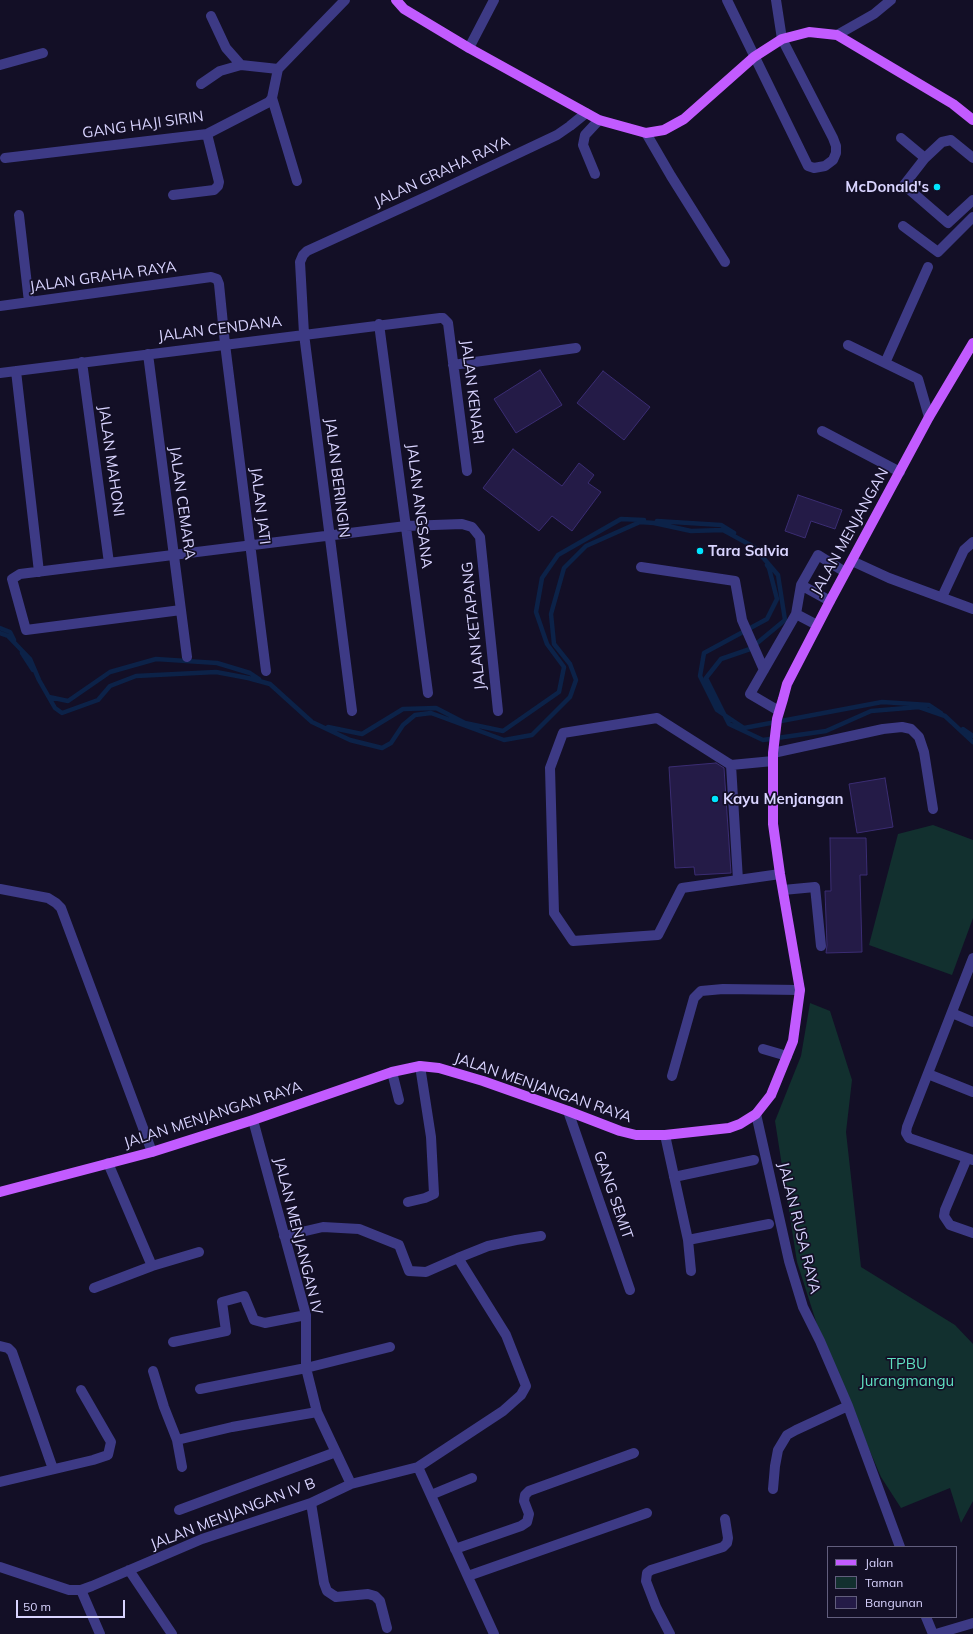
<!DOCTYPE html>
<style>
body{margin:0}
#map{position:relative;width:973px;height:1634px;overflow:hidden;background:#130f26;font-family:Mulish,sans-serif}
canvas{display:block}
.legend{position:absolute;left:827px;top:1546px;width:130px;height:72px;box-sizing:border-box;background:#130f26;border:1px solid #625e7d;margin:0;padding:5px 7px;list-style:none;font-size:12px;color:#d9d4ff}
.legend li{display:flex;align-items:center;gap:8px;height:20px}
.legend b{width:20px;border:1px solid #625e7d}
.scale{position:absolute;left:16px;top:1600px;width:109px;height:18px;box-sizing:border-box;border:2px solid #d9d4ff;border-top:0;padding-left:5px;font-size:12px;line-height:14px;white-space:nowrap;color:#d9d4ff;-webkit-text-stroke:3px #130f26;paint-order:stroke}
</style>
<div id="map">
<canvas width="973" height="1634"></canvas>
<ul class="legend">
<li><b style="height:5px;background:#c25bff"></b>Jalan</li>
<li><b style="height:11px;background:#12302f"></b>Taman</li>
<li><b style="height:11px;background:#241b47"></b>Bangunan</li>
</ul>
<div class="scale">50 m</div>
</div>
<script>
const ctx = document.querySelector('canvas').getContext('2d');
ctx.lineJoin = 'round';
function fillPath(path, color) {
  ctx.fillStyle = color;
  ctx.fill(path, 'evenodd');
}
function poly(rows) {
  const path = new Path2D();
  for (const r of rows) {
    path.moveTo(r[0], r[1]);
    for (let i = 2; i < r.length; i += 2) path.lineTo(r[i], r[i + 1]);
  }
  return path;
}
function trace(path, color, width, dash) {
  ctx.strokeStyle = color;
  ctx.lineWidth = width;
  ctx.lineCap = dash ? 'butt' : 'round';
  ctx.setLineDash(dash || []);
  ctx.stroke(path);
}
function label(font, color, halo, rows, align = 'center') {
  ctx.font = font + ' Mulish,sans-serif';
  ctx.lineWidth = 3.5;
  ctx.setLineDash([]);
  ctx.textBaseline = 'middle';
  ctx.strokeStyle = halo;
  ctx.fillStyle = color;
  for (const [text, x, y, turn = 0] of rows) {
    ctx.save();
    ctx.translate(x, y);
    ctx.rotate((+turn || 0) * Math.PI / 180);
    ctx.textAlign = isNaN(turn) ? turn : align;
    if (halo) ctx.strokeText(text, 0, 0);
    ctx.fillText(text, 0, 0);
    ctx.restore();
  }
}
const green = poly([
 [933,825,973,840,973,918,952,975,869,945,898,834],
 [810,1003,830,1011,852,1080,846,1132,861,1267,955,1325,973,1344,973,1501,961,1523,950,1488,901,1508,881,1477,821,1337,797,1262,775,1121,801,1056]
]);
const stream = poly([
 [657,521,721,525,734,533],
 [767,565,769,568,777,599,767,619,704,653,700,676,717,710,744,728,882,702,929,705,941,713],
 [0,628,10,632,14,640],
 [0,633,8,636,30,659,39,680,55,708,62,713,98,700,110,686,136,676,216,672,248,678,270,684,312,722,350,740,382,748,391,743,403,725,415,715,431,713,504,740,532,735,570,697,576,680,570,664,554,644,551,614,564,568,586,546,640,522,654,523,691,531,723,530,754,547,778,575,785,620,750,649,721,659,706,678,729,724,763,740,826,731,871,711,919,707,945,716,973,742],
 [22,653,33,670],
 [49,697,68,701,110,672,156,659,217,663,250,673,259,679],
 [328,727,362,734,403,709,436,708,465,723,503,731,559,692,564,667,547,644,536,612,542,578,558,555,621,519,644,520],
 [963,729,973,736]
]);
const building = poly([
 [540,370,562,405,516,433,494,399,540,370],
 [603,371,650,407,624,440,577,403,603,371],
 [513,449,562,486,579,463,594,475,588,483,601,492,572,531,552,516,539,531,483,488,513,449],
 [798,495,842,510,835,529,811,521,805,538,785,531,798,495],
 [716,763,724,768,731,873,695,875,694,867,675,868,669,767,716,763],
 [885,778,893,827,857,833,849,784,885,778],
 [830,838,866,838,867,875,860,875,862,952,826,953,827,945,825,891,831,891,830,838]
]);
const minor = poly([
 [727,0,808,166,814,168,825,166,833,160,836,153,836,146,833,138,782,39,776,0],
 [211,16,226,48,241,65,278,69],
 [837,35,874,14,891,0],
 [469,48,494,0],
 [0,65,43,53],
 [201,84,220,71,241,65],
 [272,98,297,181],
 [646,133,671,176,725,262],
 [901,138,925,158],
 [5,158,207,134,269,102,272,98,278,69,345,0],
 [973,158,951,140,942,142,925,158,904,185,948,223,973,200],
 [595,174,583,145,585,135,599,120],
 [173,195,214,190,218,186,219,182,207,134],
 [19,215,29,302],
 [903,226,938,252,973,217],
 [0,306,211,277,217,279,219,284,225,344,266,671],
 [379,324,428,693],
 [848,345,918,379,929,417],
 [148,354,187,657],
 [82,362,109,563],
 [885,363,928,267],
 [453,365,576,348],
 [16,371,39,572],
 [0,373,440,318,443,318,448,323,467,471],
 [822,431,900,472],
 [852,561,889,578,973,609],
 [641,567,735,581,742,620,764,670],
 [801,585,818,555,845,572],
 [942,597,964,550,973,542],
 [181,610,26,630,12,579,20,574,406,526,462,524,472,527,480,537,498,711],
 [796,614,817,625],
 [352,711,304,334,300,262,303,255,307,251,432,194,557,135,570,126,586,113],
 [779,711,750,694,796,614,801,585,830,601],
 [773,753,883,729,902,727,911,729,919,737,924,752,933,809],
 [773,761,731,765,657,718,563,733,550,768,554,913,573,941,658,935,682,888,780,874],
 [731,765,738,880],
 [0,889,48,898,56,903,61,908,152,1152],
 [783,890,815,887,821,946],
 [973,958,907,1127,906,1133,909,1138,973,1160],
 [952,1013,973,1022],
 [763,1049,787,1056],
 [392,1072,399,1100],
 [928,1074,973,1092],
 [672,1076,694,998,701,991,723,989,800,990],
 [568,1111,630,1290],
 [756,1114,789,1261,803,1307,820,1341,848,1406,900,1547],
 [253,1120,306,1315,306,1368,317,1412,351,1484],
 [665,1135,688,1240,691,1271],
 [967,1158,945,1210,944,1216,950,1225,973,1233],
 [108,1163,152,1266,199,1252],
 [674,1177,754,1160],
 [408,1202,425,1198,434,1194,431,1137,420,1066],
 [688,1240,769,1224],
 [458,1258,488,1246,516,1240,541,1236],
 [94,1288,152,1266],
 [173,1342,226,1331,222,1302,244,1296,254,1320,265,1323,306,1315],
 [0,1346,8,1348,12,1352,53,1469],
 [153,1371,164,1407,177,1440,182,1467],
 [200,1389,306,1368,390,1347],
 [177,1440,232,1427,317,1412],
 [418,1467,494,1634],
 [0,1482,93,1460,108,1455,111,1442,81,1390],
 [773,1489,775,1466,778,1450,787,1435,796,1430,848,1406],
 [431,1495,472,1478],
 [311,1503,324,1583,327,1591,336,1597,368,1594,375,1596,380,1601,387,1628],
 [179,1510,336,1452],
 [455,1549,521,1526,527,1522,529,1514,524,1501,525,1495,529,1491,634,1453],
 [0,1567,69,1590,81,1590,92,1586,202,1539,311,1503,351,1484,418,1467,503,1411,521,1395,526,1386,506,1335,458,1258,426,1272,409,1271,399,1245,359,1229,323,1227,284,1236],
 [129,1570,172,1634],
 [468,1576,647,1513],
 [81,1590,100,1634],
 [926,1617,933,1634],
 [670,1634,656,1607,646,1581,647,1573,651,1570,723,1547,727,1543,728,1538,725,1519],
 [936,1634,973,1623]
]);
const major = poly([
 [396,0,404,9,469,48,599,120,646,133,664,130,684,119,754,57,782,39,809,32,837,35,953,104,973,120],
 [0,1192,152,1152,253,1120,392,1072,420,1066,439,1068,483,1081,568,1111,620,1131,636,1135,665,1135,729,1128,740,1124,756,1114,771,1095,793,1041,800,990,780,874,773,824,773,753,777,719,783,699,787,684,830,601,929,417,973,343]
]);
const markers = [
 [937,187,4,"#00e5ff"],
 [700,551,4,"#00e5ff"],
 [715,799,4,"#00e5ff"]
];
const streetNames = [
 ["GANG HAJI SIRIN",143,125,-8],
 ["JALAN GRAHA RAYA",442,172,-25],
 ["JALAN GRAHA RAYA",103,277,-8],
 ["JALAN CENDANA",220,329,-7],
 ["JALAN KENARI",472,392,83],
 ["JALAN MAHONI",111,461,82],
 ["JALAN BERINGIN",337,478,83],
 ["JALAN CEMARA",182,503,82],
 ["JALAN JATI",260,506,83],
 ["JALAN ANGSANA",419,506,83],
 ["JALAN MENJANGAN",850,532,-61],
 ["JALAN KETAPANG",474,626,-96],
 ["JALAN MENJANGAN RAYA",543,1088,19],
 ["JALAN MENJANGAN RAYA",213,1115,-18],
 ["GANG SEMIT",613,1195,71],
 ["JALAN RUSA RAYA",799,1228,76],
 ["JALAN MENJANGAN IV",298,1236,76],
 ["JALAN MENJANGAN IV B",233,1514,-21]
];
const poiNames = [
 ["McDonald's",929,187,"right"],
 ["Tara Salvia",708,551],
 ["Kayu Menjangan",723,799]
];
const parkNames = [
 ["TPBU",907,1364],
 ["Jurangmangu",907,1381]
];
fillPath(green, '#12302f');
trace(stream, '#0c2248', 4.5);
fillPath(building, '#241b47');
trace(building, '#3b2d73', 1);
trace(minor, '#3d3a85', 10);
trace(major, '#c25bff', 10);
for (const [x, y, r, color] of markers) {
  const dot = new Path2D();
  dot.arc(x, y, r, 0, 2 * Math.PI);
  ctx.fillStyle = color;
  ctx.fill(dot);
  trace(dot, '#130f26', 1.5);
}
label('15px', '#d9d4ff', '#130f26', streetNames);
label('bold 15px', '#d9d4ff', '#130f26', poiNames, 'left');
label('15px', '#5fe0c0', '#130f26', parkNames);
</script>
